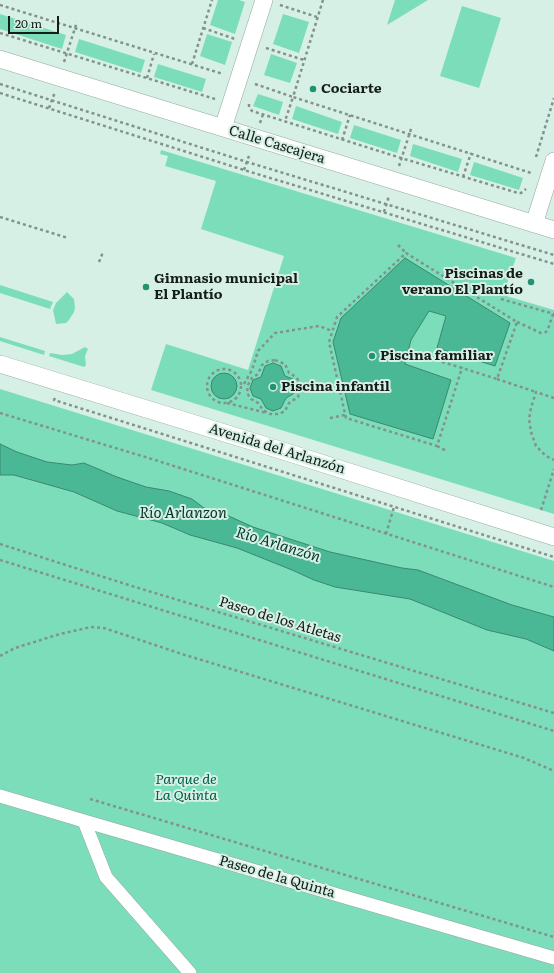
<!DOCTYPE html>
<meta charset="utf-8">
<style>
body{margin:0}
#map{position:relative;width:554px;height:973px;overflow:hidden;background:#d7f0e6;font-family:Literata,serif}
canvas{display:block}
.scale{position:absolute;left:8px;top:16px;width:51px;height:18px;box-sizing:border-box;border:2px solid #151d1a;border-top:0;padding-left:5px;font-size:12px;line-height:14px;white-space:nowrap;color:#151d1a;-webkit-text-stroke:3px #d7f0e6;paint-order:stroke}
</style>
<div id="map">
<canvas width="554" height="973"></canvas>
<div class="scale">20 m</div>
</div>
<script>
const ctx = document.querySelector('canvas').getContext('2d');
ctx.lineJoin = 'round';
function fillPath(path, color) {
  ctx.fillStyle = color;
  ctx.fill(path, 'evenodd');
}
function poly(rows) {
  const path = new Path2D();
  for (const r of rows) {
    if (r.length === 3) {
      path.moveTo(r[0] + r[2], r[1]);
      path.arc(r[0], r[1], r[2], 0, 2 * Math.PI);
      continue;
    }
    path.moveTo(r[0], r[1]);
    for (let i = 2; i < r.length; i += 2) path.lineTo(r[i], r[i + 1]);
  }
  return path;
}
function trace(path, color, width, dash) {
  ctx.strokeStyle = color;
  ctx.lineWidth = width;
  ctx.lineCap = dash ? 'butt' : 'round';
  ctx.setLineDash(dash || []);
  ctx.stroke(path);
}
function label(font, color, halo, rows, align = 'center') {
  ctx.font = font + ' Literata,serif';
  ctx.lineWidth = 4;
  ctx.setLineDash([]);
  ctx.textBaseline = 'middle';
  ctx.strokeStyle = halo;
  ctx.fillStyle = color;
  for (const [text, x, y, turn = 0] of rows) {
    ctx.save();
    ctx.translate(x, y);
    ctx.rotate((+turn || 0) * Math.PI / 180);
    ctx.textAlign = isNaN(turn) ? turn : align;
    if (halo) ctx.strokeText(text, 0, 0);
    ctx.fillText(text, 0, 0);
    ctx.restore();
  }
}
const green = poly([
 [218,0,239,0,245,2,235,34,210,25],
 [395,0,428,0,387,25],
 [462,6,501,18,479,88,440,76],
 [0,14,66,35,62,49,0,29],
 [283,14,309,22,299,53,273,44],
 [207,34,232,42,225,65,200,56],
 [79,39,145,60,141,73,75,52],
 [271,54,297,63,290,83,264,75],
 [158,64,206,79,202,92,154,77],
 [258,94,283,102,279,115,253,106],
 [296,106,342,122,338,134,292,119],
 [354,125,401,140,397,153,350,138],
 [413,144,462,159,458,172,410,156],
 [161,150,516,258,503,295,554,310,554,514,151,390,166,344,248,370,284,256,201,229,216,181,165,166,168,156,160,154],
 [474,162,523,178,519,190,470,175],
 [0,285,53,302,50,309,0,293],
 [67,292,74,299,75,308,74,312,69,320,66,323,56,324,53,310,56,303],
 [0,337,45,351,44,355,0,341],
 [85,347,88,349,85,356,86,365,84,367,49,356,50,353,62,355,72,354],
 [0,389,554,561,554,973,0,973]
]);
const water = poly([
 [405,258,510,323,495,366,437,348,446,316,429,311,411,340,405,364,451,380,433,439,350,414,333,342,341,318,405,258],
 [273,363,281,366,285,376,293,379,296,387,293,394,286,398,281,408,273,411,266,408,261,399,253,396,250,388,253,380,261,377,265,366,273,363],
 [224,386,13],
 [0,444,17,452,47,462,72,465,84,463,117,477,146,487,169,491,192,499,204,508,222,513,253,527,330,552,402,568,418,570,512,605,554,617,554,651,526,639,487,630,410,599,335,587,314,580,292,570,237,548,190,535,162,523,117,511,74,492,14,475,0,475,0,444]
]);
const path = poly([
 [323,0,293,97,531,173],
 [0,5,223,74],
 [280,5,317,17],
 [203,28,235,39],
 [0,33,215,99],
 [266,48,304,60],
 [64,62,77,22],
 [192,64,212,0],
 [147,78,154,54],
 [0,84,247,162,554,255],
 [255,84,293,97,285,121],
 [0,93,244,170,554,264],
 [249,104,249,107,252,111,401,158,518,193,521,193,526,189],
 [49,108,55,92],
 [260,123,263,114],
 [342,140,350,115],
 [536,157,554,98],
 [399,166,412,126],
 [244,170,250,153],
 [463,177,471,153],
 [384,212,389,196],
 [0,217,68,238],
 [398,245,406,253],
 [99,262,103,252],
 [501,299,554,314],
 [517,322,541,333,546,332,548,329,554,311],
 [419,355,462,368,437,446,346,418,329,342,337,317,406,253,517,322,497,379,462,368],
 [275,360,285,364,289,373,296,377,301,384,298,397,289,403,285,411,279,414,270,414,263,410,258,403,251,399,247,393,248,385,252,378,258,374,262,365,268,361,275,360],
 [224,386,17],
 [497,379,536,392],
 [244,384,252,370,258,351,275,333,319,326,332,331],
 [55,398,54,400,554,557],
 [554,398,536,392,531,408,529,419,531,432,536,446,546,456,554,460],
 [227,403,267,413],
 [0,413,155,460,554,587],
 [330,418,345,415],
 [437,446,442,449,448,451],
 [541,510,554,469],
 [386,534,394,507],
 [0,544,135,587,554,713],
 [0,560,554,731],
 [0,656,15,648,60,634,91,627,104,628,185,655,524,758,554,771],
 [90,799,554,937]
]);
const pedestrian = poly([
 [0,796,84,821,554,958],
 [84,821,106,877,190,973]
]);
const minor = poly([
 [0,59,554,230],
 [223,128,264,0],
 [534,224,554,161],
 [0,364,280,450,554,537]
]);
const markers = [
 [313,89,4,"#239272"],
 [531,282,4,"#239272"],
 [146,287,4,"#239272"],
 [372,356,4,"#239272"],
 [273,387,4,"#239272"]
];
const poiNames = [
 ["Cociarte",321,89],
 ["Piscinas de",523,274,"right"],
 ["verano El Plantío",523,290,"right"],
 ["Gimnasio municipal",154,279],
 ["El Plantío",154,295],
 ["Piscina familiar",380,356],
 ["Piscina infantil",281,387]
];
const streetNames = [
 ["Calle Cascajera",277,145,17],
 ["Avenida del Arlanzón",277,449,17],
 ["Paseo de los Atletas",280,620,17],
 ["Paseo de la Quinta",277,877,16]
];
const parkNames = [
 ["Parque de",186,780],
 ["La Quinta",186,796]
];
const waterNames = [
 ["Río Arlanzon",183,514],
 ["Río Arlanzón",278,545,17]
];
fillPath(green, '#7cddbb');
fillPath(water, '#4ab795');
trace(water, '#3a8970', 1);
trace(pedestrian, '#91a89f', 14);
trace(minor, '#91a89f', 18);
trace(path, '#81938c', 2.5, [3, 3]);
trace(pedestrian, '#fff', 13);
trace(minor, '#fff', 17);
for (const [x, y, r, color] of markers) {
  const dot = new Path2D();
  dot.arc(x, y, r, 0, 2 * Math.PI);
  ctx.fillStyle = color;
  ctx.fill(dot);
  trace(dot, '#d7f0e6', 1.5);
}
label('bold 14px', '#151d1a', '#d7f0e6', poiNames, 'left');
label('14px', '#151d1a', '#d7f0e6', streetNames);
label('italic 14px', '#015f48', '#d7f0e6', parkNames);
label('italic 15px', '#043729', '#d7f0e6', waterNames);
</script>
